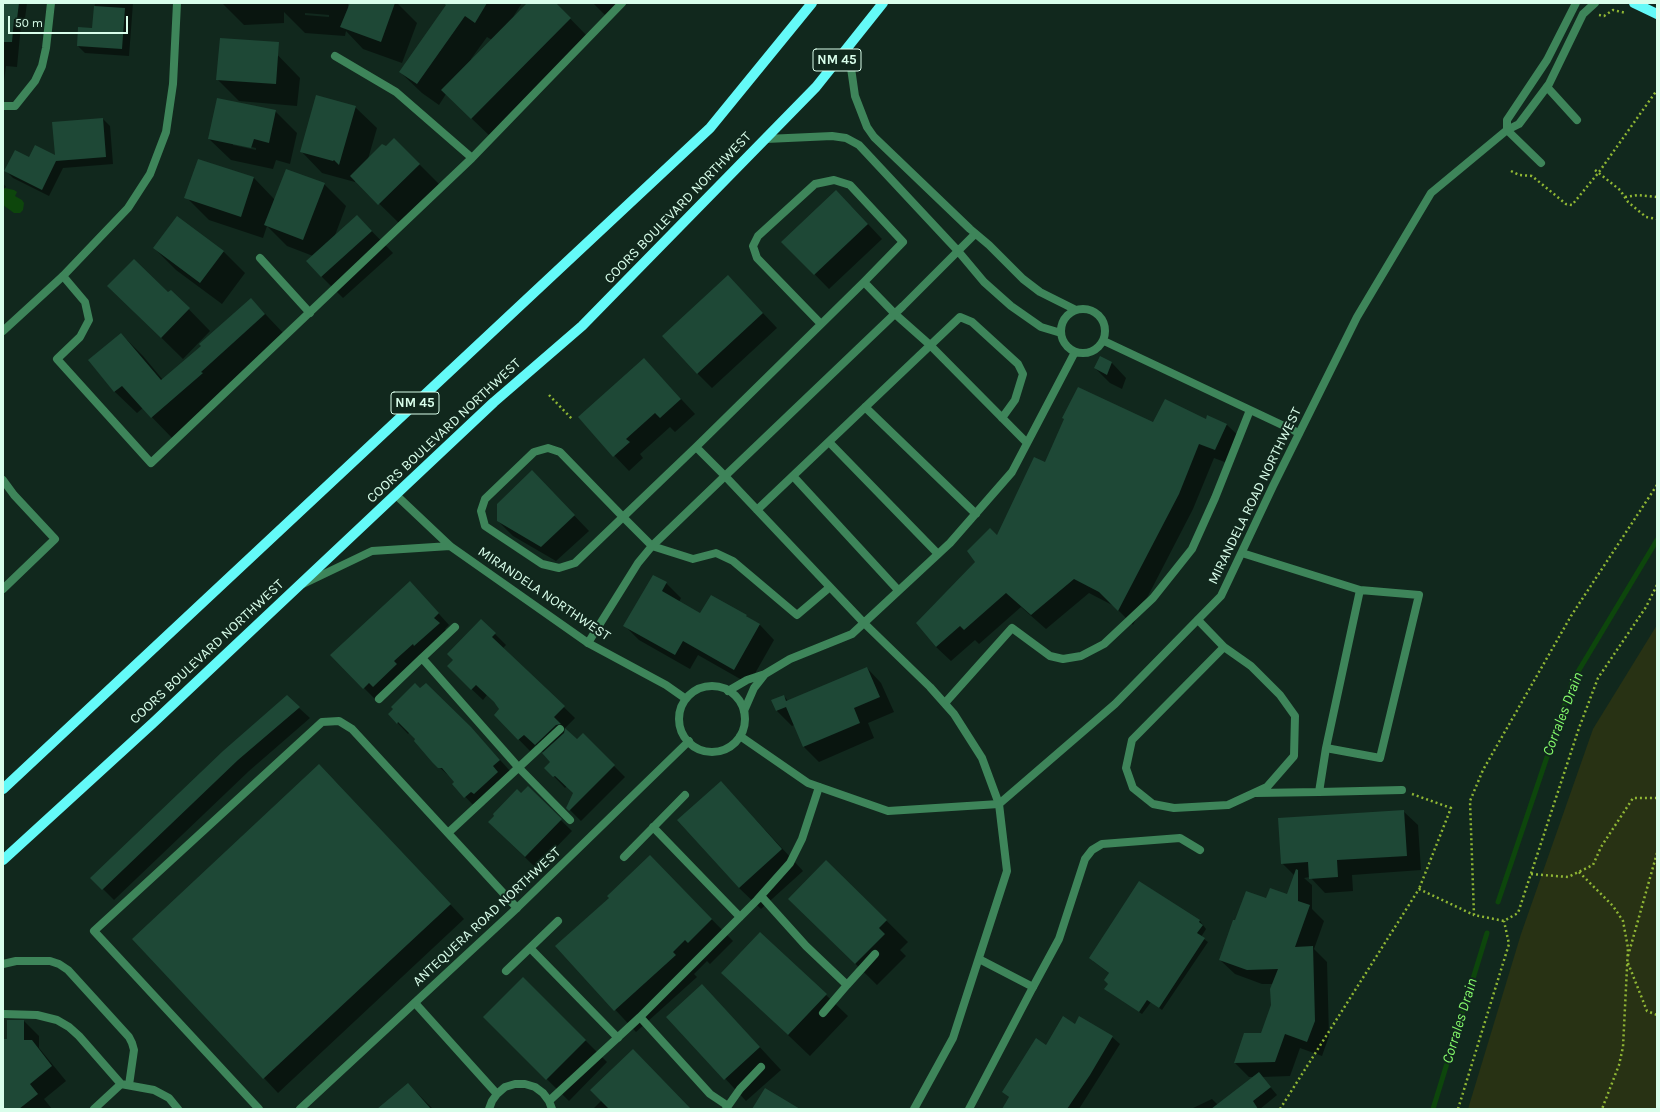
<!DOCTYPE html>
<style>
body{margin:0}
#map{position:relative;width:1660px;height:1112px;overflow:hidden;background:#11281d;font-family:Karla,sans-serif}
canvas{display:block}
.frame{position:absolute;inset:0;border:4px solid #d9feeb;pointer-events:none}
.scale{position:absolute;left:8px;top:16px;width:120px;height:18px;box-sizing:border-box;border:2px solid #d9feeb;border-top:0;padding-left:5px;font-size:12px;line-height:14px;white-space:nowrap;color:#d9feeb;-webkit-text-stroke:3px #11281d;paint-order:stroke}
</style>
<div id="map">
<canvas width="1660" height="1112"></canvas>
<div class="frame"></div>
<div class="scale">50 m</div>
</div>
<script>
const ctx = document.querySelector('canvas').getContext('2d');
ctx.lineJoin = 'round';
function fillPath(path, color) {
  ctx.fillStyle = color;
  ctx.fill(path, 'evenodd');
}
function poly(rows) {
  const path = new Path2D();
  for (const r of rows) {
    if (r.length === 3) {
      path.moveTo(r[0] + r[2], r[1]);
      path.arc(r[0], r[1], r[2], 0, 2 * Math.PI);
      continue;
    }
    path.moveTo(r[0], r[1]);
    for (let i = 2; i < r.length; i += 2) path.lineTo(r[i], r[i + 1]);
  }
  return path;
}
function trace(path, color, width, dash) {
  ctx.strokeStyle = color;
  ctx.lineWidth = width;
  ctx.lineCap = dash ? 'butt' : 'round';
  ctx.setLineDash(dash || []);
  ctx.stroke(path);
}
function label(font, color, halo, rows, align = 'center') {
  ctx.font = font + ' Karla,sans-serif';
  ctx.lineWidth = 4;
  ctx.setLineDash([]);
  ctx.textBaseline = 'middle';
  ctx.strokeStyle = halo;
  ctx.fillStyle = color;
  for (const [text, x, y, turn = 0] of rows) {
    ctx.save();
    ctx.translate(x, y);
    ctx.rotate((+turn || 0) * Math.PI / 180);
    ctx.textAlign = isNaN(turn) ? turn : align;
    if (halo) ctx.strokeText(text, 0, 0);
    ctx.fillText(text, 0, 0);
    ctx.restore();
  }
}
const green = poly([
 [1657,625,1657,1109,1468,1109,1521,934,1593,729]
]);
const water = poly([
 [5,188,14,190,17,192,15,196,22,200,24,203,23,210,20,213,14,213,3,205,3,191]
]);
const shadow = poly([
 [3,3,27,3,24,26,21,25,17,67,6,66,4,81],
 [95,3,133,3,129,56,85,53,78,46,93,29],
 [222,3,348,3,348,10,351,3,397,3,417,23,402,63,363,49,346,31,345,36,305,33,284,12,284,23,244,25],
 [305,13,329,15,329,17,305,15],
 [449,3,522,3,513,17,529,3,555,3,591,40,493,139,446,94,439,105,422,93,400,72],
 [487,37,492,40,472,60,471,59],
 [593,3,622,3,608,18],
 [265,42,300,78,297,106,239,101,217,79],
 [355,107,377,128,368,159,386,148,394,139,441,186,401,225,355,180,355,182,322,173,301,151],
 [275,111,297,133,290,164,276,160,273,169,231,160,209,139],
 [233,143,256,148,256,150,233,145],
 [103,119,110,126,113,164,63,168,49,196,13,178,5,170,56,157],
 [198,160,254,178,275,200,324,184,346,206,334,238,357,216,393,253,343,298,321,276,313,256,287,246,267,226,263,238,209,220,187,198],
 [3,183,6,187,3,189],
 [851,206,882,239,829,289,783,242],
 [177,217,224,252,245,273,222,304,176,270,154,248],
 [728,276,777,328,712,388,697,373],
 [171,291,210,331,183,359,130,307,168,294],
 [251,299,286,336,173,439,143,408,137,413,115,392,89,361,121,334,143,356,163,380,202,346],
 [1101,358,1112,363,1126,378,1122,389,1110,383,1095,368],
 [644,359,695,414,675,432,670,427,640,454,643,458,629,471,579,418],
 [1208,416,1227,425,1242,439,1230,464,1214,458,1193,509,1133,625,1114,606,1089,593,1046,629,1021,607,979,644,975,640,951,661,936,647,917,623,976,562,997,536,1045,463,1154,423,1206,420],
 [546,486,589,531,556,561,513,536,498,521],
 [666,583,681,598,679,602,701,615,746,616,760,625,774,640,749,684,698,655,690,669,639,640,625,626],
 [421,594,449,625,445,629,450,635,375,699,364,688],
 [481,620,506,645,503,648,575,718,565,728,577,740,583,735,625,777,581,821,567,807,574,793,567,786,565,788,546,768,551,762,548,757,536,745,530,751,495,715,501,709,487,695,483,700,459,677,454,660],
 [867,668,881,683,894,712,868,723,874,738,819,762,804,747,794,725,792,726,777,711,773,701,784,696,788,701],
 [426,684,482,740,510,771,503,777,508,783,485,804,483,802,476,808,453,784,456,782,439,767,416,738,410,732,408,734,389,714],
 [299,708,310,718,249,771,114,900,92,878],
 [334,780,464,919,278,1093,264,1078],
 [721,782,803,871,761,909,739,888],
 [528,788,572,831,536,868,500,833,521,795],
 [1403,811,1418,825,1421,870,1352,875,1353,891,1325,893,1310,877,1304,878,1312,885,1312,909,1324,921,1314,949,1327,962,1329,1036,1322,1056,1300,1048,1290,1076,1262,1077,1277,1095,1260,1109,1191,1109,1212,1099,1218,1105,1255,1077,1249,1077,1235,1063,1262,1034,1272,1005,1273,984,1262,984,1235,974,1220,960,1267,899,1288,896,1295,876,1282,863],
 [826,861,908,942,900,950,906,956,877,985,811,920],
 [671,878,733,941,710,964,707,961,694,974,697,977,636,1032,556,946],
 [1140,882,1200,921,1206,929,1201,937,1208,942,1162,1010,1151,1002,1142,1014,1109,992,1110,974,1093,961],
 [723,973,826,995,848,1016,810,1056],
 [523,978,607,1062,569,1101,484,1017],
 [702,985,781,1070,746,1101,668,1017],
 [8,1021,24,1021,39,1036,39,1048,66,1081,44,1099,52,1109,3,1109,3,1040,8,1040],
 [1075,1025,1112,1037,1120,1044,1079,1109,1003,1109,1010,1098,1003,1092,1046,1047],
 [408,1084,433,1109,379,1109],
 [602,1100,690,1109,593,1109]
]);
const stream = poly([
 [1498,902,1573,680,1657,540],
 [1433,1109,1487,933]
]);
const building = poly([
 [3,3,19,3,17,19,14,19,12,42,3,42],
 [350,3,395,3,381,42,340,27],
 [443,3,487,3,475,23,465,16,417,84,399,72,446,5],
 [527,3,556,3,571,18,471,119,441,90],
 [94,6,125,8,122,49,77,46,78,27,92,28],
 [220,38,279,42,276,84,216,80],
 [316,95,356,106,339,165,334,160,333,161,300,152],
 [217,98,276,110,269,143,254,139,251,148,208,139],
 [103,118,106,157,56,161,42,190,4,171,15,150,29,157,35,145,55,155,52,122],
 [394,138,420,164,378,205,350,176,382,144,386,146],
 [198,159,254,177,241,217,184,198],
 [286,169,325,183,303,240,264,225],
 [836,190,868,224,814,275,781,242],
 [357,215,372,231,321,277,306,261],
 [177,216,224,251,200,283,153,248],
 [134,259,168,292,171,290,190,308,161,338,107,286],
 [728,275,763,313,697,374,662,336],
 [251,298,265,314,201,372,203,373,151,418,122,386,114,392,88,360,121,333,161,380,201,346,199,344],
 [1100,356,1112,362,1107,375,1094,368],
 [644,358,681,399,660,418,655,413,626,439,630,442,613,457,578,417],
 [1078,387,1153,422,1165,399,1206,419,1207,415,1227,424,1215,450,1199,444,1179,494,1118,611,1099,592,1074,579,1031,615,1006,593,964,630,960,626,936,647,916,623,975,562,967,551,990,528,997,535,1034,457,1045,462,1064,419,1062,418],
 [532,470,575,515,541,547,497,521,497,504],
 [653,575,667,582,662,591,700,613,711,595,747,615,746,616,760,624,734,670,683,641,675,655,623,626],
 [410,581,439,613,434,618,440,623,414,646,413,644,394,661,397,664,373,687,369,683,363,689,330,655],
 [481,619,496,633,492,637,565,706,554,717,561,724,556,725,535,745,524,735,518,740,494,715,499,709,494,702,476,685,471,690,447,666,453,660,447,654],
 [867,667,880,697,854,708,860,723,803,747,786,707,776,711,771,700,784,695,786,701],
 [415,683,420,688,426,683,471,727,500,760,493,766,498,772,474,794,471,792,464,798,452,784,454,782,442,768,438,768,432,762,414,741,415,739,398,722,397,724,388,714,393,709,391,707],
 [287,695,300,707,238,760,102,890,90,878,223,751],
 [565,728,577,739,583,733,615,765,569,811,566,808,573,793,555,776,553,777,544,768,550,762,542,753,564,733],
 [319,764,451,904,263,1079,132,939],
 [721,781,782,849,739,888,677,820],
 [528,786,562,819,525,857,488,822,494,816,493,814,517,789,521,793],
 [1404,810,1407,856,1337,860,1338,877,1309,879,1308,862,1281,864,1278,818],
 [650,855,712,919,688,943,685,940,673,952,676,955,614,1011,555,946,609,898,607,896],
 [826,860,887,920,879,928,885,934,855,964,788,899],
 [1296,869,1298,870,1298,901,1310,905,1295,947,1313,946,1315,1021,1307,1042,1285,1034,1275,1062,1234,1063,1244,1033,1261,1033,1271,1005,1270,989,1278,969,1247,970,1219,960,1233,920,1235,920,1246,891,1266,898,1270,888,1287,894],
 [1139,881,1200,920,1199,922,1203,925,1197,933,1205,938,1159,1008,1147,1000,1139,1012,1104,989,1108,984,1104,980,1109,973,1089,958],
 [760,932,827,994,788,1035,721,973],
 [523,977,586,1040,546,1080,483,1017],
 [702,984,760,1047,724,1080,666,1017],
 [1063,1016,1075,1024,1079,1016,1113,1036,1090,1075,1067,1109,1002,1109,1009,1097,1002,1092,1036,1038,1046,1045],
 [7,1020,24,1020,24,1040,32,1040,52,1066,30,1084,38,1094,19,1109,3,1109,3,1039,7,1039],
 [633,1049,691,1109,609,1109,590,1090],
 [1259,1072,1271,1087,1253,1101,1258,1109,1211,1109],
 [408,1083,431,1109,377,1109],
 [765,1088,800,1109,752,1109]
]);
const path = poly([
 [1599,15,1604,16,1613,10,1626,13],
 [1595,170,1620,190,1628,202,1646,217,1657,219],
 [1511,171,1519,175,1532,176,1566,204,1572,205,1599,172,1657,90],
 [1625,197,1638,195,1657,197],
 [549,395,573,420],
 [1657,485,1571,616,1483,770,1470,801,1474,915,1504,921,1518,913,1579,728,1598,678,1646,607,1657,585],
 [1412,794,1451,808,1419,889],
 [1579,872,1613,906,1623,921,1628,948,1623,1047,1619,1065,1602,1109],
 [1531,874,1568,877,1593,865,1601,847,1633,798,1657,798],
 [1628,956,1657,853],
 [1628,963,1647,1011,1657,1015],
 [1280,1109,1419,889,1474,915],
 [1458,1109,1509,944,1504,921]
]);
const service = poly([
 [848,47,855,96,867,127,874,137,970,229,989,245,1023,279,1040,292,1076,310],
 [335,56,396,92,472,158],
 [1547,87,1577,120],
 [1507,130,1541,163],
 [766,139,832,136,846,138,859,145,958,251,984,282,1011,306,1041,327,1061,333],
 [260,258,310,313],
 [63,276,85,302,89,320,80,337,57,359,151,463,472,158,622,3],
 [864,282,895,314,930,345,1027,443],
 [1083,331,22],
 [821,324,757,258,753,246,758,236,815,184,834,180,850,185,903,242,864,282,696,447,623,517,560,452,548,448,534,452,485,499,481,511,485,526,542,564,559,568,575,563,623,517,652,546,693,559,716,553,733,561,797,615,830,587],
 [1104,341,1299,433],
 [865,407,976,514],
 [829,442,938,554],
 [696,447,725,476,903,306,975,234],
 [793,476,898,590],
 [757,510,960,317,972,322,1018,364,1023,374,1015,400,1002,418],
 [1242,553,1360,590,1326,748,1319,792,1402,790],
 [1198,620,1224,647,1251,666,1280,695,1295,716,1294,756,1267,787,1228,805,1174,808,1153,804,1133,788,1126,768,1132,740,1224,647],
 [588,643,638,563,652,546,725,476,864,623,930,687,954,714,982,758,999,804],
 [422,658,455,627],
 [765,674,790,659,852,634,950,543,1012,472,1075,352],
 [728,691,747,680,765,674,754,688,744,711],
 [379,699,422,658,519,768,570,820],
 [945,703,1012,628,1050,656,1063,659,1081,656,1104,644,1153,598,1192,549,1215,498,1250,410],
 [1326,748,1380,758,1419,595,1360,590],
 [1256,793,1319,792],
 [653,827,740,917],
 [448,833,560,729],
 [624,857,685,795],
 [761,896,806,946,847,985,823,1013],
 [530,948,618,1038],
 [3,964,16,961,50,961,59,964,68,970,129,1037,132,1043,134,1050,129,1085],
 [506,971,558,921],
 [847,985,875,954],
 [1033,987,1059,939,1085,859,1092,850,1102,844,1180,838,1200,850],
 [415,1003,497,1094],
 [3,1014,37,1015,57,1020,69,1027,79,1036,121,1084,154,1090,169,1098,178,1109],
 [549,1101,640,1017],
 [728,1106,740,1089,761,1067],
 [94,1109,121,1084],
 [259,1109,94,931,322,722,339,721,352,729,517,908],
 [489,1109,492,1101,497,1094,505,1087,515,1084,525,1084,535,1087,543,1093,549,1101,552,1109],
 [726,1109,728,1106,710,1094,640,1017,757,900,790,863,802,839,819,787]
]);
const minor = poly([
 [3,106,15,106,35,81,42,66,46,48,51,3],
 [1507,130,1507,120,1547,60,1576,3],
 [3,480,14,495,55,539,3,589],
 [396,495,450,546,588,643,666,685,686,699],
 [303,584,372,551,450,546],
 [712,719,33],
 [740,736,808,783,888,811,999,804,1115,704,1221,596,1273,486,1357,317,1431,193,1507,130,1519,124,1549,84,1583,14,1595,3],
 [300,1109,517,908,689,741],
 [914,1109,953,1038,1007,871,999,804],
 [969,1109,1033,987,979,959]
]);
const tertiary = poly([
 [3,331,63,276,128,208,150,174,166,132,173,84,177,3]
]);
const primary = poly([
 [1634,3,1657,14],
 [3,789,710,128,812,3],
 [3,860,153,723,494,402,582,326,816,87,883,3]
]);
const shields = [
 [837,60,48],
 [415,403,48]
];
const shieldNames = [
 ["NM 45",837,60],
 ["NM 45",415,403]
];
const streetNames = [
 ["COORS BOULEVARD NORTHWEST",678,208,-46],
 ["COORS BOULEVARD NORTHWEST",444,431,-43],
 ["MIRANDELA ROAD NORTHWEST",1255,496,-64],
 ["MIRANDELA NORTHWEST",544,594,34],
 ["COORS BOULEVARD NORTHWEST",207,652,-43],
 ["ANTEQUERA ROAD NORTHWEST",487,917,-43]
];
const waterNames = [
 ["Corrales Drain",1563,714,-69],
 ["Corrales Drain",1460,1021,-73]
];
fillPath(green, '#283214');
fillPath(water, '#0d460c');
fillPath(shadow, '#0007');
trace(stream, '#0d460c', 5);
fillPath(building, '#1e4836');
trace(path, '#90b734', 2.5, [2, 3]);
trace(service, '#3e855a', 8);
trace(minor, '#3e855a', 8);
trace(tertiary, '#3e855a', 8);
trace(primary, '#64faf8', 10);
for (const [x, y, w] of shields) {
  const box = new Path2D();
  box.roundRect(x - w / 2, y - 11, w, 22, 3);
  ctx.fillStyle = '#11281d';
  ctx.fill(box);
  trace(box, '#d9feeb', 1);
}
label('bold 13px', '#d9feeb', null, shieldNames);
label('14px', '#d9feeb', '#11281d', streetNames);
label('italic 15px', '#85fa6b', '#11281d', waterNames);
</script>
